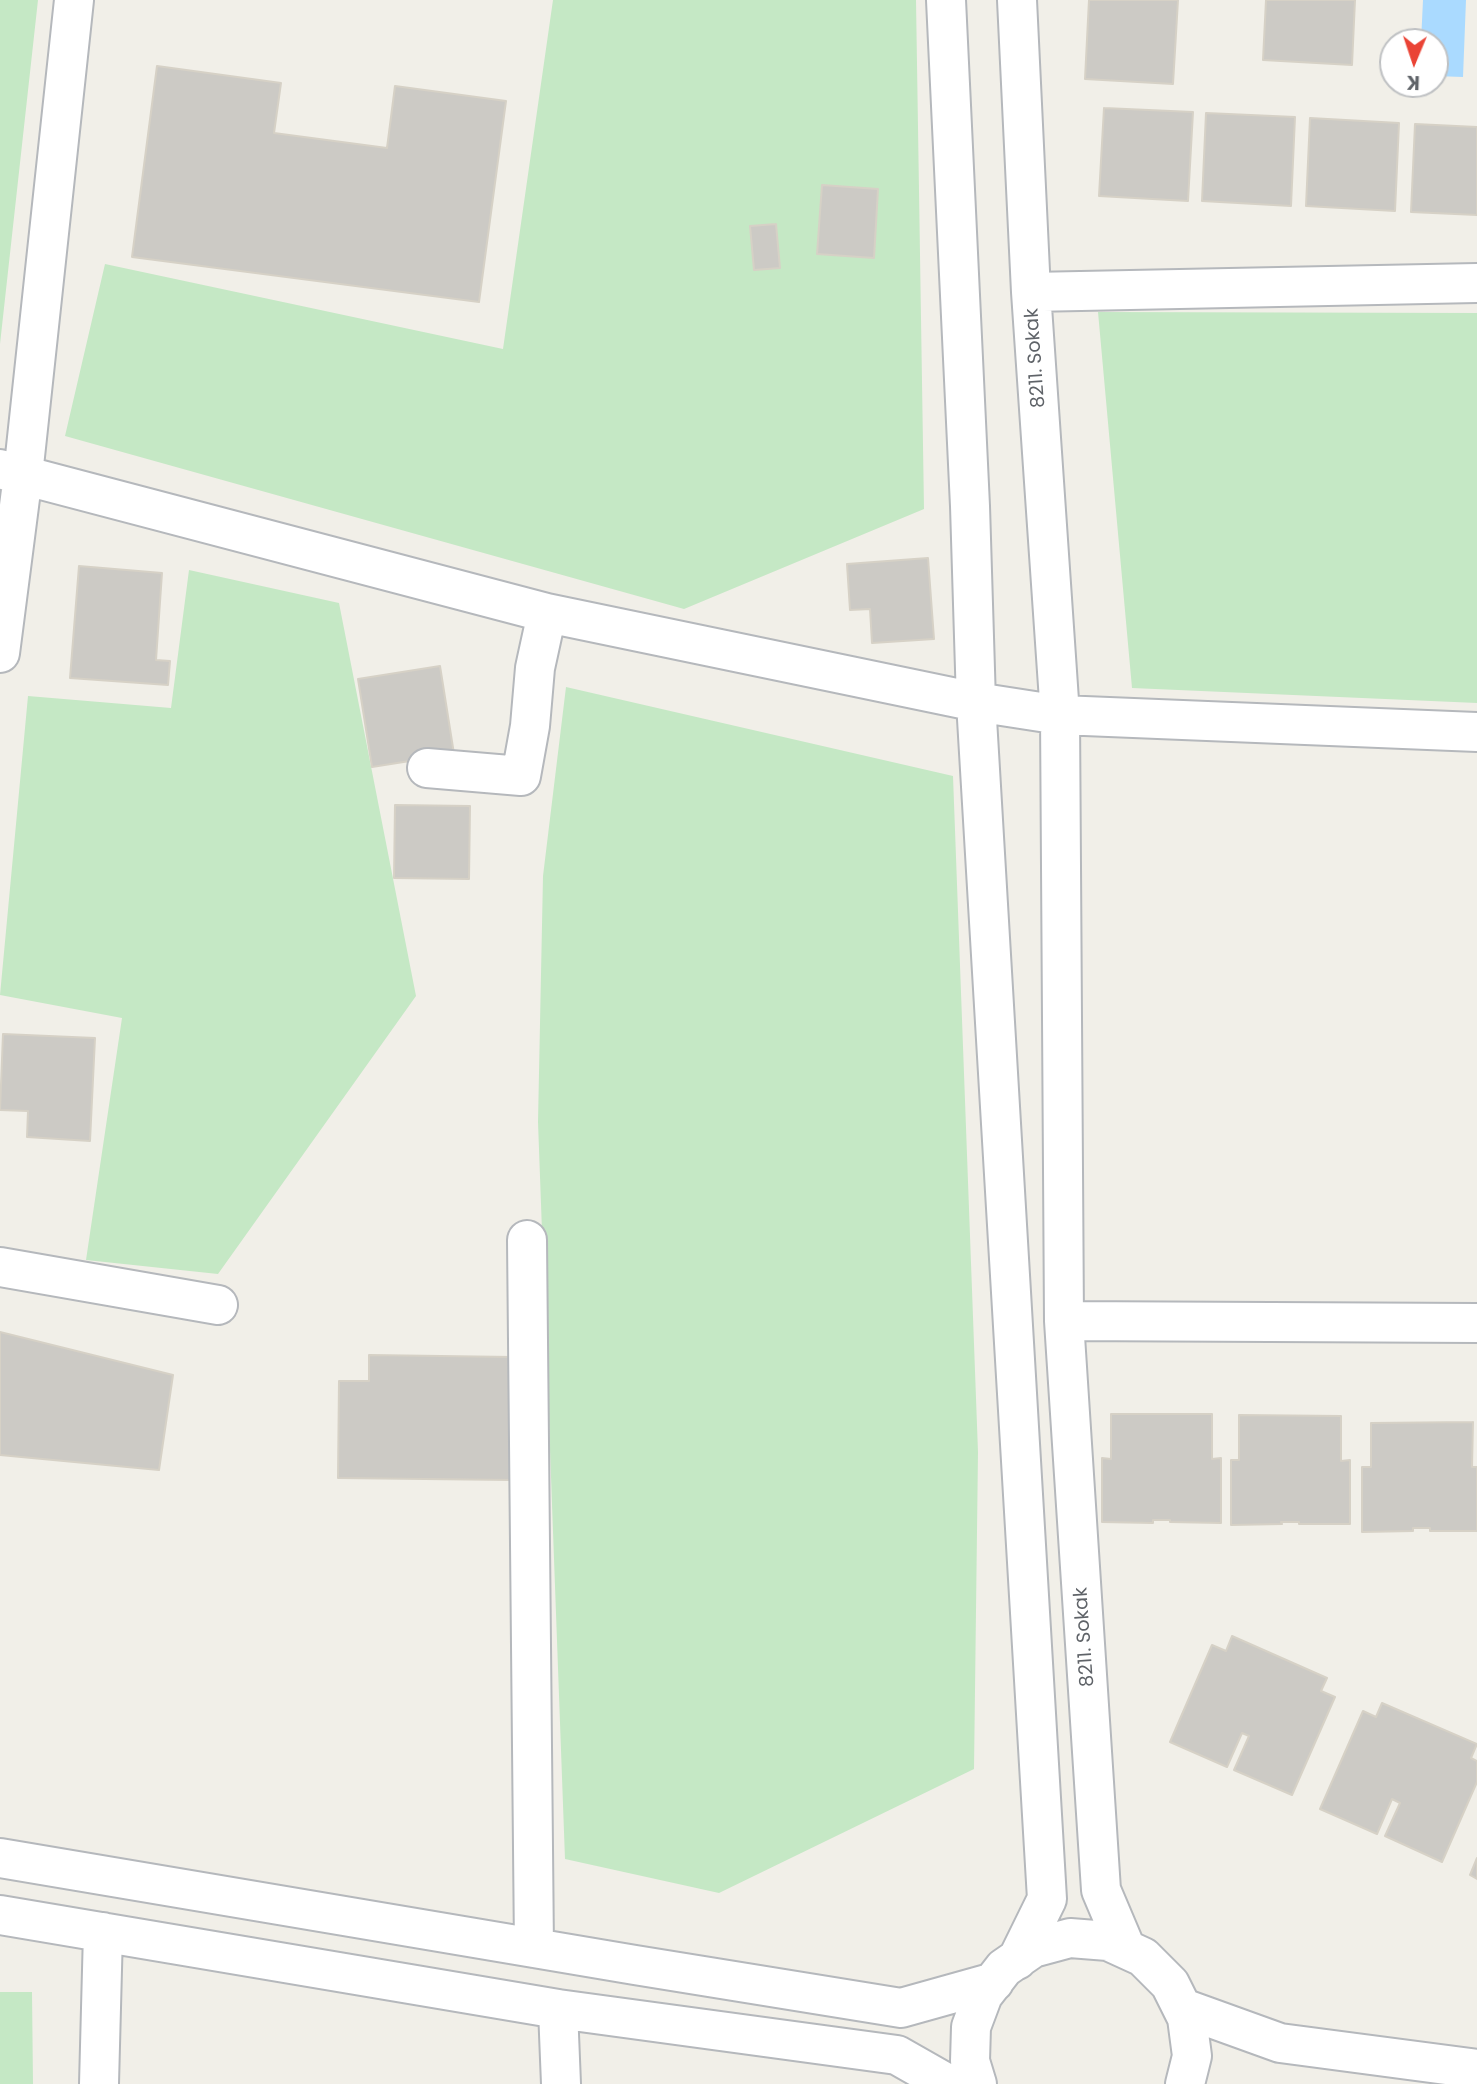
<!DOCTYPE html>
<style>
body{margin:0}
#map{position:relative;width:1477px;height:2084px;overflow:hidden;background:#f1efe8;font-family:Poppins,sans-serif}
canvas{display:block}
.north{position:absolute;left:1379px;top:28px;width:70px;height:70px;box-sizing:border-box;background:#fff;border:2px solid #bfc1c3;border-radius:50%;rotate:182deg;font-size:19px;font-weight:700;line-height:28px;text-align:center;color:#5f6368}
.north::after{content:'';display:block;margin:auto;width:24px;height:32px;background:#ea4335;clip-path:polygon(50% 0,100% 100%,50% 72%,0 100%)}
</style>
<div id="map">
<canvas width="1477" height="2084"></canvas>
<div class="north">K</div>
</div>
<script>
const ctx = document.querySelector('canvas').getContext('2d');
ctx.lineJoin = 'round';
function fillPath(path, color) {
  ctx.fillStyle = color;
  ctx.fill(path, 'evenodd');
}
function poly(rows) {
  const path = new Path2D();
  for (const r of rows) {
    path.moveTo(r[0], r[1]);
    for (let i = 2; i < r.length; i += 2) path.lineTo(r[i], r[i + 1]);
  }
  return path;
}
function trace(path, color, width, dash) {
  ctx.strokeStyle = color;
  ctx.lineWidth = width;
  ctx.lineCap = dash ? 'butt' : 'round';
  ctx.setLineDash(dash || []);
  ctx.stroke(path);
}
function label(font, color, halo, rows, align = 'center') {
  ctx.font = font + ' Poppins,sans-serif';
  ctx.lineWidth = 5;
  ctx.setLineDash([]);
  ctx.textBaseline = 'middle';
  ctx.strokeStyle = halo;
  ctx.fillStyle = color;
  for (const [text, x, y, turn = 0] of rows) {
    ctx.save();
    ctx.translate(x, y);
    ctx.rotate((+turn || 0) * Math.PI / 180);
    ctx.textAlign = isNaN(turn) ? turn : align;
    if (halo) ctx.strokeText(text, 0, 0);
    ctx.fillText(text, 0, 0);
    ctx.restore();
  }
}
const green = poly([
 [0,0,38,0,0,344],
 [553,0,916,0,924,509,684,609,65,436,105,264,503,349],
 [1098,312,1477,313,1477,703,1132,688],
 [189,570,339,603,416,996,218,1274,86,1260,122,1018,0,995,28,696,171,708],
 [566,687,953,776,978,1452,974,1769,719,1893,565,1859,538,1122,543,876],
 [0,1992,32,1992,33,2084,0,2084]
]);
const water = poly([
 [1423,0,1466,0,1463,77,1435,76,1435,42,1421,42]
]);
const building = poly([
 [1089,0,1178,0,1173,84,1085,79,1089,0],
 [1266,0,1355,0,1352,65,1263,60,1266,0],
 [157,66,281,83,274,133,387,148,395,86,506,101,479,302,132,257,157,66],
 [1104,108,1193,112,1188,201,1099,196,1104,108],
 [1206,113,1295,117,1291,206,1202,201,1206,113],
 [1310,118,1399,123,1395,211,1306,206,1310,118],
 [1415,124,1477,127,1477,215,1411,212,1415,124],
 [822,185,878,189,874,258,817,254,822,185],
 [776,224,780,268,754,270,750,226,776,224],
 [928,558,934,639,872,643,870,609,850,610,847,564,928,558],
 [79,566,162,573,156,660,170,661,168,685,70,678,79,566],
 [440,666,454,754,372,767,358,679,440,666],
 [395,805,470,806,469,879,394,878,395,805],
 [3,1034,95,1038,90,1141,27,1137,28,1111,0,1110,3,1034],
 [0,1332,173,1375,159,1470,0,1455,0,1332],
 [369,1355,512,1357,511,1480,338,1478,339,1381,369,1381,369,1355],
 [1111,1414,1212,1414,1212,1459,1221,1458,1221,1523,1170,1522,1170,1520,1153,1520,1153,1523,1102,1522,1102,1458,1111,1459,1111,1414],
 [1239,1415,1341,1416,1341,1461,1350,1460,1350,1524,1299,1524,1299,1522,1281,1522,1282,1524,1231,1525,1231,1460,1239,1460,1239,1415],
 [1473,1422,1472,1467,1477,1467,1477,1531,1430,1531,1430,1528,1413,1528,1413,1531,1362,1532,1362,1467,1371,1467,1371,1423,1473,1422],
 [1232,1636,1327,1678,1321,1691,1335,1697,1292,1795,1234,1770,1249,1736,1242,1733,1227,1767,1170,1742,1212,1645,1226,1651,1232,1636],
 [1382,1703,1477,1744,1471,1758,1477,1761,1477,1782,1442,1862,1385,1836,1400,1803,1392,1799,1377,1834,1320,1809,1363,1711,1376,1717,1382,1703],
 [1477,1858,1477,1879,1470,1875,1477,1858]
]);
const minor = poly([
 [946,0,970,506,976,702,1047,1899,1017,1960],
 [1017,0,1031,292,1060,715,1064,1321,1101,1890,1126,1949],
 [1031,292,1477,283],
 [0,469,547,613,976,702,1060,715,1477,732],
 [0,653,23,475,74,0],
 [427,768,521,776,530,726,535,668,547,613],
 [527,1240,534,1948],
 [0,1267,218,1305],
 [1064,1321,1477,1323],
 [0,1858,635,1965,901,2008,994,1982],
 [0,1915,558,2009,897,2055,948,2084],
 [1183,2008,1280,2043,1477,2069],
 [558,2009,561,2084],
 [99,2084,103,1932],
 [977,2084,970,2061,971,2027,983,1995,1004,1968,1033,1948,1070,1938,1108,1941,1143,1957,1170,1984,1187,2018,1192,2056,1185,2084]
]);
const streetNames = [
 ["8211. Sokak",1036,358,-94],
 ["8211. Sokak",1085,1637,-94]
];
fillPath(green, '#c5e8c5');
fillPath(water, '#aadaff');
fillPath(building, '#cccac5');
trace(building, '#d6d1c6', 2);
trace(minor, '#b5b8bc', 42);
trace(minor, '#fff', 38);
label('19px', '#5f6368', '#fff', streetNames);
</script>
